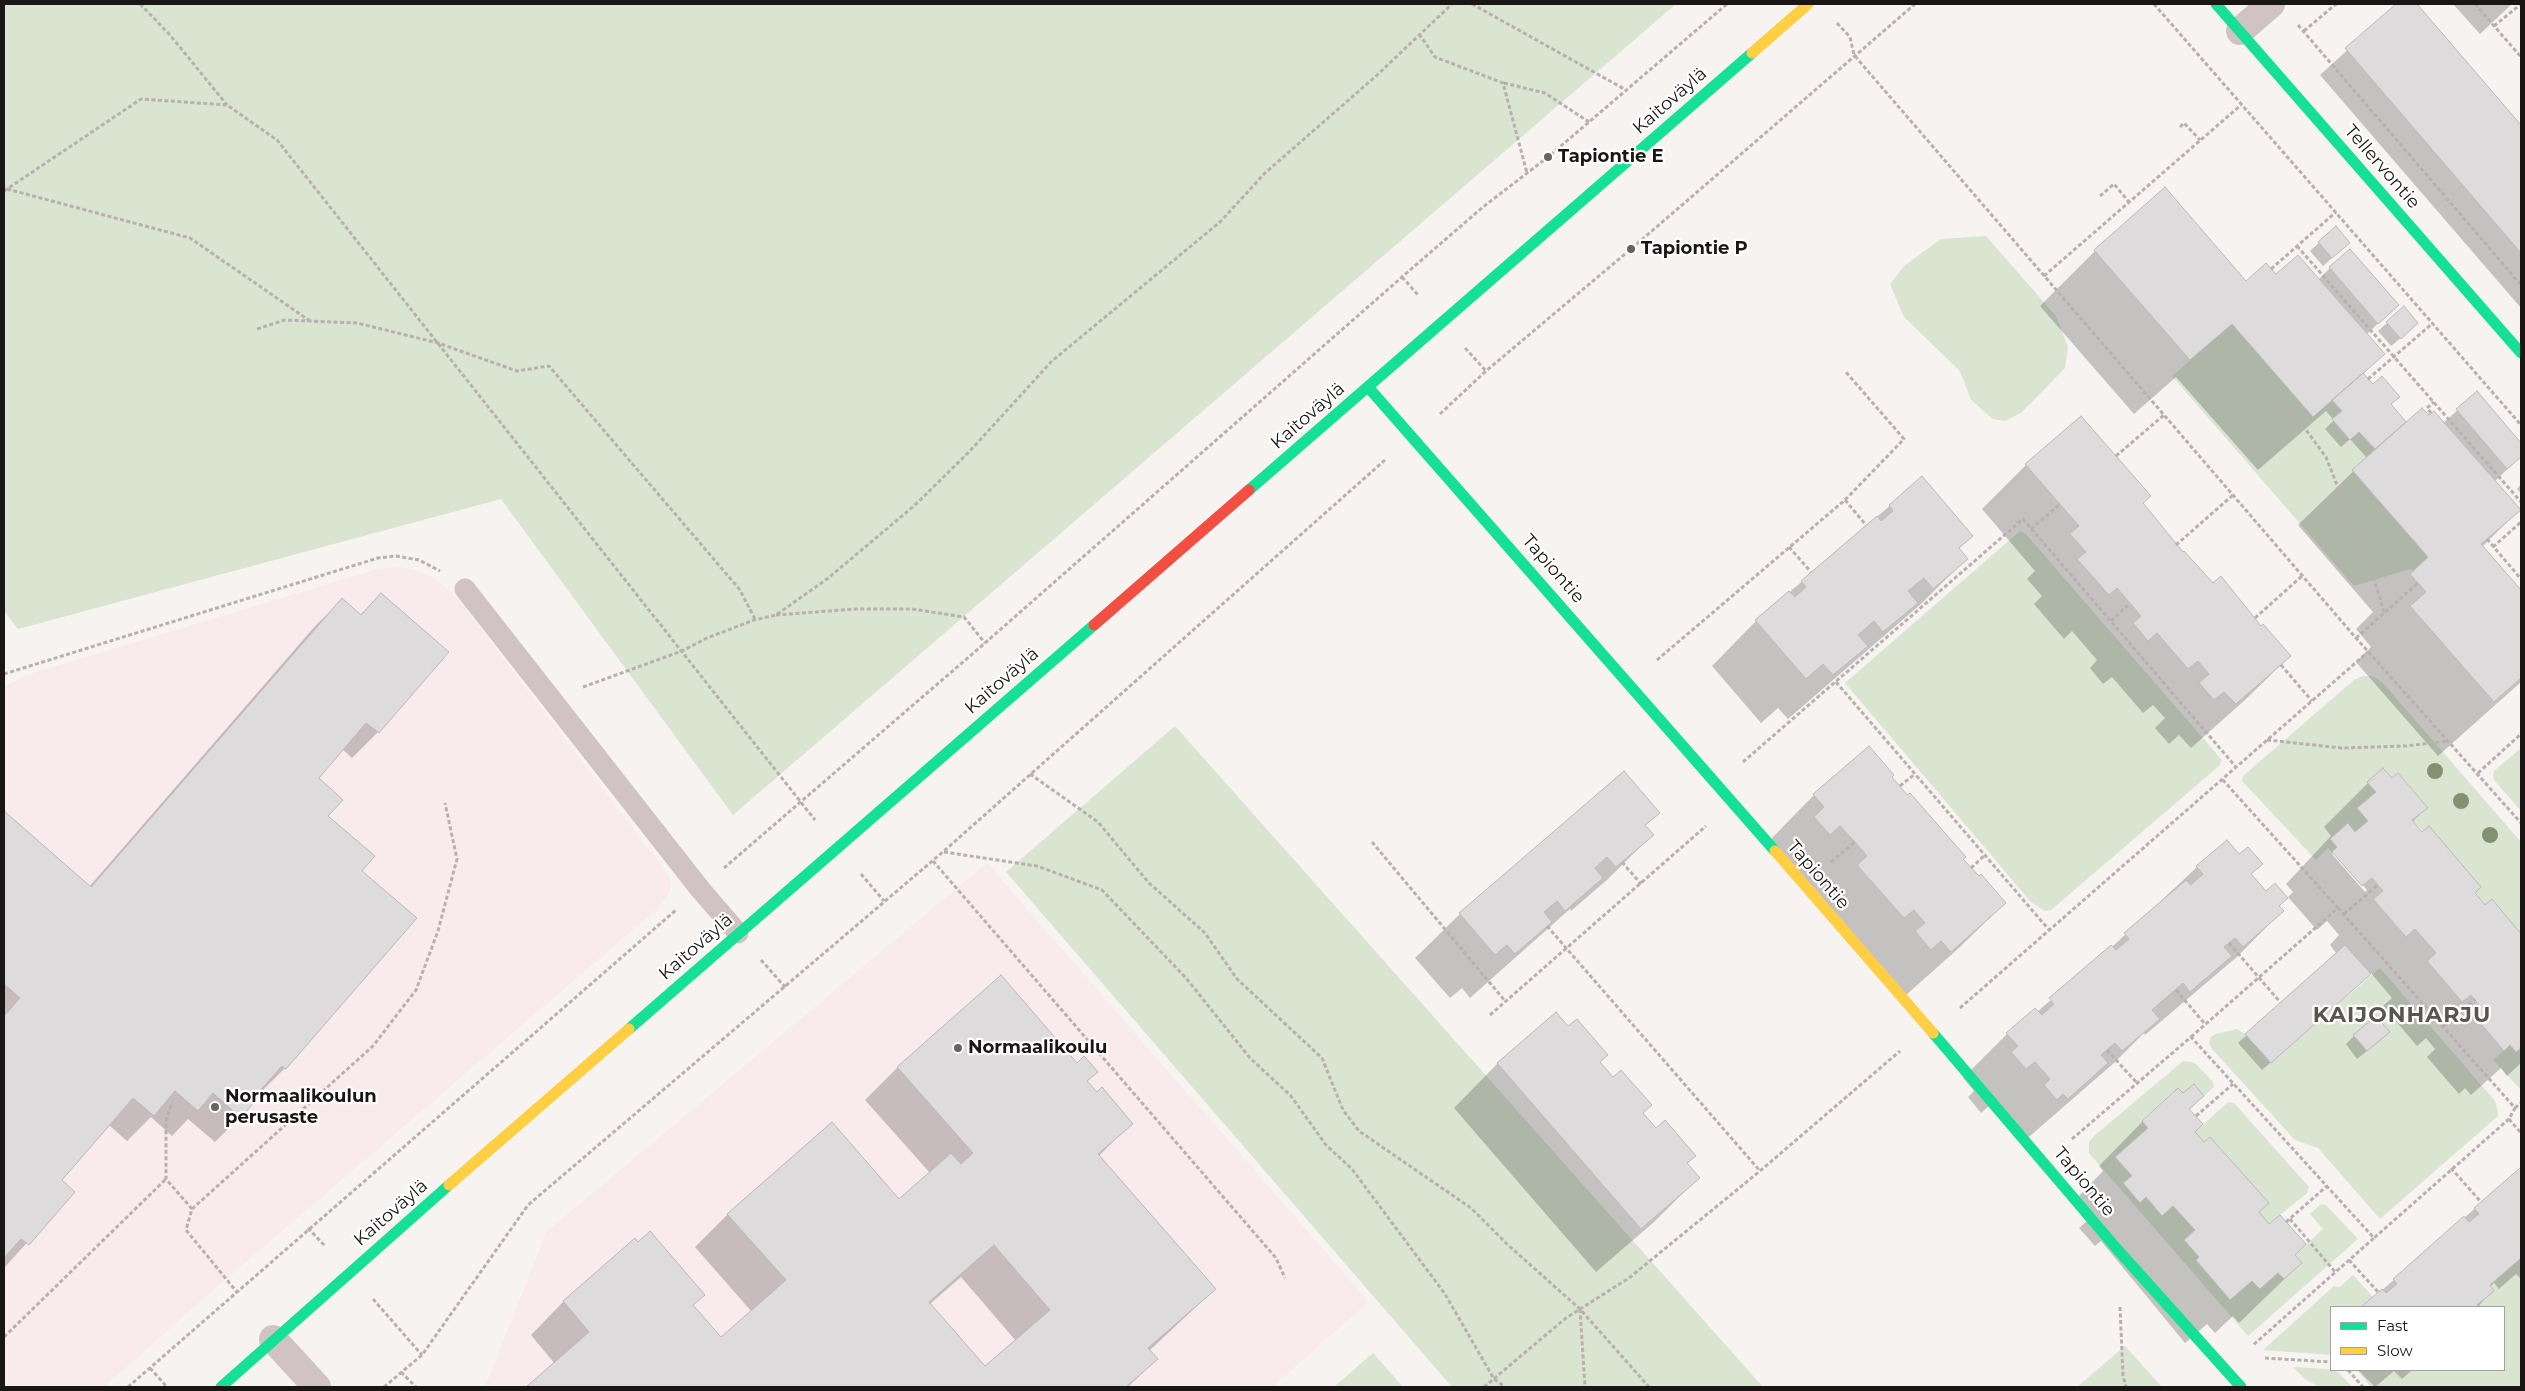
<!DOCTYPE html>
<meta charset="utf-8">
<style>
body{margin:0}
#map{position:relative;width:2525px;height:1391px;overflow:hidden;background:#f6f3f1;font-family:Montserrat,sans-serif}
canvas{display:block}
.frame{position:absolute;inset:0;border:5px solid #191615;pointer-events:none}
.legend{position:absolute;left:2330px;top:1306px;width:175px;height:65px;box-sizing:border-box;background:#fff;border:1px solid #a3a2a1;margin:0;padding:6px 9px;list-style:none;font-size:15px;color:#191615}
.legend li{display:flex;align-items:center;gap:10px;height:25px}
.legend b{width:25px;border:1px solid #a3a2a1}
</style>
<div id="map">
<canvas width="2525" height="1391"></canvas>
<div class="frame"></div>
<ul class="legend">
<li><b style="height:6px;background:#16e098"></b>Fast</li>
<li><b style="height:6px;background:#ffcf43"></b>Slow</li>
</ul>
</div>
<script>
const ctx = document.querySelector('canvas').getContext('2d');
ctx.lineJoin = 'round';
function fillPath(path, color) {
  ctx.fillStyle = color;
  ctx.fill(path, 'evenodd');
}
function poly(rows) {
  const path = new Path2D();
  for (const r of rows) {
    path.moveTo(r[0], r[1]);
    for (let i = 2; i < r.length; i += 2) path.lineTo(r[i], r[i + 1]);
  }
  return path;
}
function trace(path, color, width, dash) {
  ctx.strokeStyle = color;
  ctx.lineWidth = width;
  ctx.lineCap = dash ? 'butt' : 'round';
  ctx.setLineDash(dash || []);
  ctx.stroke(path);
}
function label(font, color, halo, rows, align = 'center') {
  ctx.font = font + ' Montserrat,sans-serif';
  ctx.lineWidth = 4.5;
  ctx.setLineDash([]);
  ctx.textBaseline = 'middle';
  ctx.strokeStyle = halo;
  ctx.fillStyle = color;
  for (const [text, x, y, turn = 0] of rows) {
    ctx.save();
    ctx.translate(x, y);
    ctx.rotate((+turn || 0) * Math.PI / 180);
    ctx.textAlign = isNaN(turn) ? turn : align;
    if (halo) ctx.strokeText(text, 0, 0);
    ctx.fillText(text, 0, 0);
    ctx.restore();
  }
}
const education = poly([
 [400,567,418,571,436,579,458,599,658,861,669,876,671,890,663,902,650,915,203,1299,104,1387,4,1387,4,688,23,676,378,569],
 [987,863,1369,1302,1272,1387,485,1387,547,1231]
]);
const green = poly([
 [4,4,1676,4,733,815,501,499,18,629,4,611],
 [1986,236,2056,316,2068,347,2065,368,2021,413,2005,421,1993,419,1971,400,1960,371,1904,317,1890,284,1904,266,1941,239],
 [2232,324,2332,400,2342,411,2332,420,2350,440,2359,432,2375,449,2352,470,2428,557,2413,571,2410,569,2354,586,2172,376],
 [2020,531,2025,533,2222,760,2219,766,2051,910,2045,911,2031,902,1845,683],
 [2363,676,2373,676,2383,683,2521,842,2521,934,2492,900,2485,905,2475,893,2481,887,2412,820,2428,808,2398,773,2392,778,2368,782,2376,792,2357,809,2368,821,2355,832,2347,824,2330,839,2337,847,2332,852,2328,848,2316,860,2242,781,2243,776,2354,680],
 [1175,726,1763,1387,1452,1387,1006,872],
 [2521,748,2521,811,2494,780,2493,775,2494,771],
 [2380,968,2495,1101,2498,1112,2498,1116,2380,1219,2318,1148,2295,1140,2212,1049,2209,1043,2211,1037,2216,1034,2237,1029,2245,1034,2271,1062],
 [2510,1045,2516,1052,2521,1048,2521,1090,2493,1060],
 [2183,1061,2195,1063,2213,1082,2214,1087,2204,1096,2194,1084,2183,1093,2178,1088,2142,1120,2148,1128,2116,1157,2132,1176,2123,1183,2139,1202,2146,1197,2162,1215,2173,1206,2195,1230,2184,1240,2199,1257,2196,1261,2230,1299,2252,1281,2260,1289,2278,1273,2284,1279,2302,1263,2295,1255,2323,1229,2310,1214,2320,1205,2325,1204,2358,1239,2248,1336,2089,1153,2089,1142,2094,1136],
 [2228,1102,2234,1103,2309,1187,2307,1193,2269,1224,2259,1212,2268,1203,2210,1137,2204,1142,2195,1132],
 [2520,1259,2521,1387,2371,1387,2357,1370,2504,1370,2504,1307,2479,1307,2477,1305,2494,1291,2490,1285],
 [2353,1275,2373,1297,2361,1307,2331,1307,2331,1355,2263,1350,2334,1286,2340,1287],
 [2125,1346,2162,1387,2077,1387],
 [1373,1353,1403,1387,1334,1387],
 [2293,1367,2327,1369,2338,1372,2352,1387,2319,1387,2305,1379]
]);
const shadow = poly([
 [2398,4,2415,4,2521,127,2521,308,2320,75],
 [2453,4,2512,4,2480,34],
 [2335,228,2340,251,2323,266,2310,251],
 [2095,251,2246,283,2276,276,2318,280,2330,268,2397,305,2366,335,2383,354,2363,374,2406,423,2429,417,2443,423,2477,393,2521,445,2521,456,2494,482,2519,510,2482,547,2521,592,2521,682,2438,756,2356,662,2371,647,2356,629,2373,612,2298,525,2367,458,2350,439,2341,447,2325,429,2334,420,2326,411,2258,470,2176,377,2134,414,2040,306],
 [2404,308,2408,332,2391,346,2378,331],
 [2026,465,2141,504,2182,554,2290,656,2245,700,2191,748,2179,735,2169,744,2155,728,2165,718,2153,705,2143,713,2112,677,2103,684,2090,668,2097,660,2072,631,2064,639,2034,604,2042,596,2027,579,2035,571,1982,509],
 [1922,478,1972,536,1958,549,1966,559,1922,603,1788,719,1778,708,1761,723,1712,666,1756,621],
 [2521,484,2521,494,2517,489],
 [381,594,448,652,378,732,352,758,342,749,317,778,326,816,360,871,415,918,285,1068,259,1094,258,1092,240,1117,215,1142,188,1119,172,1136,151,1117,127,1141,109,1125,60,1181,73,1192,4,1268,4,813,89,887,316,625,342,600,360,615],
 [1869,748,1890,778,1962,859,2005,903,1960,947,1906,995,1770,840,1814,795],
 [1623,772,1658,812,1645,826,1652,835,1608,879,1571,911,1570,909,1470,998,1462,988,1450,998,1415,958,1460,914],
 [2392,780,2426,808,2412,822,2485,907,2492,901,2521,936,2521,1063,2507,1076,2501,1068,2471,1095,2465,1088,2459,1094,2427,1057,2435,1049,2426,1038,2417,1046,2383,1006,2392,998,2371,973,2262,1070,2238,1043,2337,954,2330,945,2339,935,2327,921,2317,930,2288,897,2293,892,2286,884,2331,836,2324,827,2368,783],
 [2334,852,2367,890,2365,892,2332,854],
 [2197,867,2250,875,2282,911,2238,956,2145,1035,2144,1033,2114,1063,2023,1142,1990,1105,1981,1113,1968,1097,1974,1091,1963,1078,2007,1034,2037,1012,2112,947],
 [2050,1000,2053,1000,2058,1009],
 [2354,1036,2379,1041,2357,1059,2346,1044],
 [1498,1063,1599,1063,1698,1178,1654,1222,1596,1272,1454,1108],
 [1077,1065,1096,1072,1086,1082,1131,1123,1099,1156,1215,1289,1149,1351,1156,1359,1128,1387,528,1387,555,1364,531,1335,563,1302,635,1240,721,1338,752,1312,695,1247,728,1214,899,1200,930,1173,865,1100,898,1067],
 [961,1277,1016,1341,984,1367,930,1304],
 [2183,1095,2203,1096,2189,1110,2194,1132,2301,1263,2239,1323,2233,1316,2215,1333,2207,1324,2185,1343,2101,1241,2095,1246,2079,1228,2088,1220,2072,1203,2103,1171,2099,1166,2143,1121],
 [2521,1168,2521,1279,2516,1274,2499,1289,2494,1283,2490,1287,2492,1290,2478,1307,2363,1307],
 [2358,1370,2412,1370,2402,1379,2394,1371,2375,1387]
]);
const building = poly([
 [2396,4,2417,4,2521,125,2521,253,2345,48,2396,4],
 [2165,187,2246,281,2266,263,2276,274,2298,255,2385,354,2313,417,2232,324,2190,360,2094,250,2165,187],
 [2336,226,2350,243,2332,258,2318,242,2336,226],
 [2350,249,2399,305,2378,324,2329,267,2350,249],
 [2404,306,2418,323,2401,339,2386,322,2404,306],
 [2363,373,2373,384,2382,376,2400,397,2391,404,2406,422,2375,449,2359,432,2350,440,2332,419,2342,411,2332,400,2363,373],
 [2477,391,2521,443,2521,457,2507,469,2456,409,2477,391],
 [2422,408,2429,415,2434,411,2521,510,2481,544,2521,590,2521,678,2494,702,2410,606,2426,592,2410,574,2428,557,2352,470,2422,408],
 [2081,416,2151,496,2143,503,2183,552,2184,551,2213,583,2221,576,2261,626,2263,624,2291,656,2236,704,2224,692,2214,700,2199,683,2209,674,2198,661,2188,669,2157,633,2148,641,2133,623,2141,616,2117,588,2109,595,2077,559,2086,552,2070,534,2079,526,2025,464,2081,416],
 [1922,476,1973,536,1959,548,1968,559,1933,589,1924,578,1908,591,1918,603,1883,632,1874,621,1858,635,1868,646,1833,675,1823,664,1806,679,1755,620,1789,591,1795,597,1806,587,1801,581,1877,516,1881,521,1893,511,1889,505,1922,476],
 [381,593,449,652,379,733,366,723,319,778,343,800,328,816,375,856,362,871,417,918,286,1069,282,1066,257,1094,259,1096,241,1118,213,1093,198,1111,175,1091,154,1116,133,1098,62,1180,75,1192,29,1245,21,1239,4,1258,4,1016,20,998,4,984,4,811,91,887,342,598,361,615,381,593],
 [1869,746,1894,775,1892,777,1907,795,1910,793,1966,857,1963,859,1979,876,1981,874,2006,903,1951,952,1941,941,1931,950,1915,931,1925,923,1914,910,1904,918,1857,865,1867,856,1855,842,1840,826,1830,835,1814,817,1824,807,1813,794,1869,746],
 [2383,768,2392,778,2398,773,2428,808,2412,820,2422,832,2429,826,2481,887,2475,893,2485,905,2492,899,2521,934,2521,1048,2516,1052,2510,1045,2504,1051,2471,1012,2479,1005,2471,995,2462,1002,2427,961,2436,953,2415,929,2406,937,2373,899,2383,891,2372,878,2362,886,2332,852,2337,847,2330,839,2348,823,2355,832,2368,821,2357,808,2376,792,2367,782,2383,768],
 [1624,771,1660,813,1645,825,1654,835,1616,867,1607,857,1595,868,1603,878,1565,911,1557,901,1544,912,1552,922,1515,954,1507,945,1495,955,1459,913,1624,771],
 [2227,840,2239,854,2248,847,2263,864,2251,874,2266,891,2275,883,2288,898,2279,906,2284,911,2243,947,2235,938,2224,947,2232,956,2190,992,2183,983,2152,1010,2160,1019,2122,1051,2115,1043,2101,1055,2108,1063,2068,1099,2063,1094,2057,1100,2044,1085,2050,1079,2035,1062,2026,1069,2011,1052,2018,1046,2006,1033,2035,1008,2042,1015,2054,1004,2049,998,2111,945,2116,950,2129,939,2124,933,2186,880,2191,885,2203,874,2196,866,2227,840],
 [2345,945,2371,974,2271,1063,2245,1034,2345,945],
 [1001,975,1077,1063,1084,1056,1098,1072,1087,1081,1097,1092,1102,1087,1133,1124,1098,1154,1216,1289,1148,1348,1158,1359,1126,1387,526,1387,589,1332,563,1301,635,1238,638,1242,650,1231,705,1295,693,1305,721,1337,786,1280,727,1214,832,1122,899,1199,951,1153,961,1164,973,1153,897,1067,1001,975],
 [994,1245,1050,1310,985,1366,929,1302,994,1245],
 [1556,1012,1568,1026,1577,1019,1608,1055,1600,1062,1613,1077,1621,1070,1652,1105,1643,1113,1656,1128,1665,1120,1696,1156,1687,1163,1700,1178,1641,1229,1497,1063,1556,1012],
 [2376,1016,2390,1032,2367,1051,2353,1035,2376,1016],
 [2194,1084,2204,1096,2189,1109,2203,1124,2195,1132,2204,1142,2210,1137,2269,1203,2259,1212,2269,1224,2280,1215,2306,1244,2295,1255,2302,1263,2284,1279,2278,1273,2260,1289,2252,1281,2230,1300,2196,1260,2199,1257,2184,1240,2195,1230,2173,1206,2162,1216,2146,1197,2140,1203,2123,1183,2132,1176,2115,1157,2148,1128,2142,1121,2178,1088,2183,1093,2194,1084],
 [2521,1167,2521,1261,2520,1259,2490,1285,2494,1291,2477,1305,2479,1307,2361,1307,2382,1289,2386,1293,2397,1284,2393,1279,2464,1216,2469,1222,2479,1214,2474,1208,2521,1167]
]);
const path = poly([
 [140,4,170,35,227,105],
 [1472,4,1626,90],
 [2154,4,2521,425],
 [2475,4,2521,57],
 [1837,23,1850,37,1854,55,2356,638,2521,823],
 [2298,25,2521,285],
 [2494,26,2521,4],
 [2304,31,2336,4],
 [1419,34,1435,57,1503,83,1527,173],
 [1504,83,1545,93,1589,122],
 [2180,127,2184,123,2200,140],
 [7,189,190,238,310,321],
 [4,191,141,99,227,105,277,140,815,820],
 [2100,196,2114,184,2129,202],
 [2297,246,2521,502],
 [2271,269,2336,212],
 [2044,276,2241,105],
 [1402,277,1418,295],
 [257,329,285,320,357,323,438,343,517,371,549,366,740,590,755,619],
 [1465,348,1486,371],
 [2368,379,2433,323],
 [2281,411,2292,416,2303,426,2326,457,2374,579,2384,612],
 [2431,413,2427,408,2434,402],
 [1440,414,1486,371,1631,249,1915,4],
 [2116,456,2164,415],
 [1845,500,1866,525],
 [2031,529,2060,504],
 [2487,539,2521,579],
 [2176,545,2233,495],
 [1789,547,1811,572],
 [2493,547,2521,522],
 [776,615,854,609,912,609,964,617,985,643],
 [2255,618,2302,576],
 [2111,621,2130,603],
 [2356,638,2418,583],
 [1657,660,1845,500,1904,439,1845,371],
 [2281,665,2312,701],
 [4,674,378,558,396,556,419,560,440,571],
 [1836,682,2050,931],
 [583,687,682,651,707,638,754,620,776,615,827,579,914,506,969,452,1052,361,1220,222,1265,173,1375,77,1452,4],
 [2267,740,2342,748,2406,746,2449,741],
 [1743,762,2023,519,2236,767],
 [2478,773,2521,734],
 [1030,774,1098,822,1149,883,1205,933,1237,979,1322,1058,1343,1110,1359,1131,1471,1208,1508,1245,1580,1309,1649,1387],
 [1900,786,1915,774],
 [1372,842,1505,1001],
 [944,852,1037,866,1102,890,1186,978,1250,1058,1291,1096,1326,1145,1352,1169,1445,1294,1494,1379,1505,1387],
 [933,861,1276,1258,1285,1278],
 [1622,862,1641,884],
 [1831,862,1855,842],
 [724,868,985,643,1402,277,1483,207,1548,157,1727,4],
 [1971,868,1985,855],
 [861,874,884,901],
 [2338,908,2515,1108,2509,1119,2374,1238],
 [2344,914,2378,885],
 [1547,926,1760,1171],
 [2229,943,2280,1002],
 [761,960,786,988],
 [2176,990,2205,1024],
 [1960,1008,2368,652],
 [1490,1015,1706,826],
 [2444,1026,2475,999],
 [2191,1037,2338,908,2222,779],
 [2107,1050,2137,1083],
 [171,1105,166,1121,166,1179,192,1209,186,1230,236,1291],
 [2515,1108,2521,1103],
 [2196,1116,2233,1084],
 [2509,1119,2521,1133],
 [2072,1139,2191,1037,2374,1238,2252,1346],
 [2451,1168,2481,1202],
 [192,1209,373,1046,416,990,438,931,457,859,445,803],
 [2290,1219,2336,1273],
 [2286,1222,2327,1186],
 [308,1228,325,1246],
 [2349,1260,2378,1292],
 [373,1299,422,1355],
 [2120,1307,2123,1375,2126,1387],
 [1580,1309,1585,1387],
 [4,1337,166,1179],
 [2265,1358,2331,1362],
 [150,1368,167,1387],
 [2348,1370,2363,1387],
 [401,1372,416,1387],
 [128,1387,676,910],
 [384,1387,422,1355,528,1205,944,851,1385,460],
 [1484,1387,1566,1318,1629,1278,1760,1171,1900,1051]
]);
const lane = poly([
 [465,589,700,889,738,933]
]);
const street = poly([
 [2240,31,2271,4],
 [273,1339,317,1387]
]);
const fast = poly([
 [2216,4,2521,353],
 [1368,387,1775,851],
 [1249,490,1752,53],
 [629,1029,1094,625],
 [1933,1033,2117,1249,2241,1387],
 [221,1387,449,1185]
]);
const slow = poly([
 [1752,53,1808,4],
 [1775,851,1933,1033],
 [449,1185,629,1029]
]);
const jam = poly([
 [1094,625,1249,490]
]);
const trees = [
 [2435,771],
 [2461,801],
 [2490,835]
];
const markers = [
 [1548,157,5,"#666362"],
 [1631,249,5,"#666362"],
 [958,1048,5,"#666362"],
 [215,1107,5,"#666362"]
];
const streetNames = [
 ["Kaitoväylä",1670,101,-41],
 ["Tellervontie",2382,167,49],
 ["Kaitoväylä",1308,416,-41],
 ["Tapiontie",1553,569,49],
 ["Kaitoväylä",1002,681,-41],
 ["Tapiontie",1818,875,49],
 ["Kaitoväylä",696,947,-41],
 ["Tapiontie",2084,1182,50],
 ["Kaitoväylä",391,1213,-41]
];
const poiNames = [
 ["Tapiontie E",1558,157],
 ["Tapiontie P",1641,249],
 ["Normaalikoulu",968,1048],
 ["Normaalikoulun",225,1097],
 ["perusaste",225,1118]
];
const districtNames = [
 ["KAIJONHARJU",2402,1016]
];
fillPath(education, '#f9eaee');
fillPath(green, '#d9e4d1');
fillPath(shadow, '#0003');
fillPath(building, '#dddbdc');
trace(building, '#bbb9b9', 1);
trace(path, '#b9afb0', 3, [4, 2.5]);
trace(lane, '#d1c3c4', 21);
trace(street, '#d1c3c4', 28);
trace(fast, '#16e098', 11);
trace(slow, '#ffcf43', 11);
trace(jam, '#f24e42', 11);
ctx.fillStyle = '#829271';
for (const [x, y] of trees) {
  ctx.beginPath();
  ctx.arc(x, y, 8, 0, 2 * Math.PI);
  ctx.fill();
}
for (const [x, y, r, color] of markers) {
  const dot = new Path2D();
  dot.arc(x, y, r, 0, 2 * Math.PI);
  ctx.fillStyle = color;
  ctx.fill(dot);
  trace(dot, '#fff', 2);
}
label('18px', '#191615', '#fff', streetNames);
label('bold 18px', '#191615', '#fff', poiNames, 'left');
ctx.letterSpacing = '1px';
label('bold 22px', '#5a5551', '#fff', districtNames);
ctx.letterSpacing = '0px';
</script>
